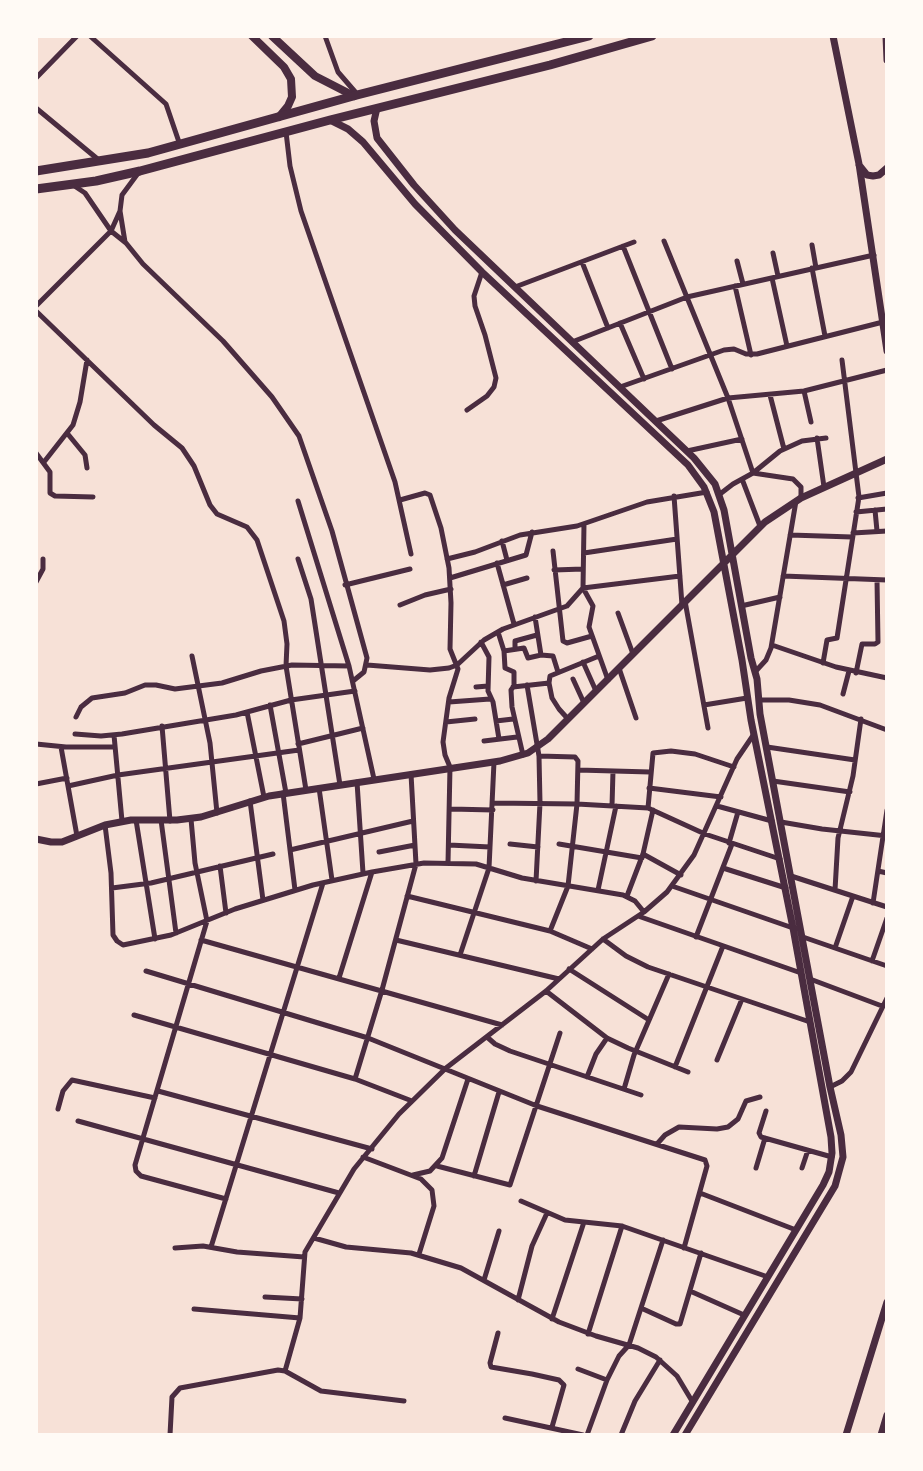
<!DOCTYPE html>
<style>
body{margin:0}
#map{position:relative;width:923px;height:1471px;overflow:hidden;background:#f7e1d7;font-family:"Fira Sans",sans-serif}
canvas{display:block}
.frame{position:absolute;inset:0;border:38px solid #fffaf5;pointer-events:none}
</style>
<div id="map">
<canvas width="923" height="1471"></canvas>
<div class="frame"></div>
</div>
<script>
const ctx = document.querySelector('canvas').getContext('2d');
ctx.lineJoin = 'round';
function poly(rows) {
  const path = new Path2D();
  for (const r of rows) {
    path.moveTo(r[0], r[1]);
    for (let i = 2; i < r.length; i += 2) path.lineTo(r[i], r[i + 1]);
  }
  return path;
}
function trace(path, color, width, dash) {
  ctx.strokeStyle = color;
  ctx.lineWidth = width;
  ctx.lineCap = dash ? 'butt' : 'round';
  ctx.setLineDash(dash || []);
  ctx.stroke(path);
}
const minor = poly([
 [90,36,166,104,180,145],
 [325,36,338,72,357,94],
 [36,78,77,36],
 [36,108,100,161],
 [286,132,290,166,301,211,395,482,411,554],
 [73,185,85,193,111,231,126,243,143,264,223,341,272,397,299,436,332,531,367,658,364,672,353,681],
 [664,241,728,398,753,473,793,479,801,487,801,498],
 [125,242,120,211,122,195,139,172],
 [812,245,816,268],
 [623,246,672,369],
 [773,253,778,276],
 [737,261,743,284],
 [582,262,608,328],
 [812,268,825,336],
 [772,278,787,346],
 [735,286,751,355],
 [515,287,634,242],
 [36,306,111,231,120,211],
 [36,311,154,425,182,448,194,466,210,505,217,514,247,527,257,540,284,621,287,644,286,666,306,790],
 [620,323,644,379],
 [572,342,687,297,874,255],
 [620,387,724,350,734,349,746,354,757,354,883,322],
 [804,391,811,422],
 [770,395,784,449],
 [467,410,487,396,494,387,496,378,485,335,475,306,474,296,482,272],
 [656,421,728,398,804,391,887,370],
 [67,433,85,455,87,468],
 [817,438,824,487],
 [687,451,742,439],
 [36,453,50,472,50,493,55,496,93,497],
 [44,462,73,425,80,402,87,360],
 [742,479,760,526],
 [720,494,733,484,753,473,780,451,802,441,826,438],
 [674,496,682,605],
 [858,498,887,493],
 [400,500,425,493,430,495,441,528,449,568,451,603,450,649,458,669,449,698,443,742,445,755,450,767,448,863],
 [298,501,349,666,374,779],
 [875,510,877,531],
 [856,512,887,509],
 [584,524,583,588,593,606,589,627,608,680],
 [853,533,887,531],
 [790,535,852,537],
 [502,541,507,560],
 [553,551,563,641,567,643,592,636],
 [584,553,677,539],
 [298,559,311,599,340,785],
 [447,559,475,552,520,535,577,526,647,502,707,492],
 [497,563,514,624],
 [554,570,583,569],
 [783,576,887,580],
 [450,578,526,555,532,532],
 [36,582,43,569,43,559],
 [345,585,410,569],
 [503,585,527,578],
 [685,601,708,728],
 [400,605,425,595,451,589],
 [741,606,780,597],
 [618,613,633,654],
 [535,617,541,655,553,656,558,672],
 [498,632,504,651,505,668,514,672,514,686,511,690,512,707,523,755],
 [481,642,489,657,488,691,493,702,499,739],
 [772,645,836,667,887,678],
 [515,649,515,641,537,635],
 [504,651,524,648,528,658,541,655],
 [192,656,210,743,217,813],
 [583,662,596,691],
 [823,663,827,640,837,638,859,497,842,360],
 [367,665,430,670,449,668,457,665,484,640,503,629,567,606,583,588,680,576],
 [619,668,636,718],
 [755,672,766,660,771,648,796,501],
 [856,673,862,644,875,644,878,642,877,580],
 [573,679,584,703],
 [527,685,539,756,540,803,536,881],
 [476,687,488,686],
 [513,687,549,683],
 [843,694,849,671],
 [759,700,789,700,820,705,887,730],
 [449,702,490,699],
 [270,705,286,793],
 [704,705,747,698],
 [247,712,264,797],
 [76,717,81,707,92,698,125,693,145,685,156,685,175,689,222,683,261,671,292,665,349,666],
 [568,719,559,709,552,698,549,683,550,676,599,656],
 [496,721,513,719],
 [446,722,475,719],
 [162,726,170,821],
 [75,734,101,736,122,734,236,715,291,700,355,691],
 [114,735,122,821],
 [484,741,517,737],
 [36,744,66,747,115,747],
 [298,744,363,728],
 [61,747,77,836],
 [767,747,855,760],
 [539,756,575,757,578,761,577,804,568,886,550,931],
 [578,770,650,772],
 [773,781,850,792],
 [357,782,363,873],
 [36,784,67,778],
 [68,786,118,775,299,750],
 [319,788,332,880],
 [649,788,721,797],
 [283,793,295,890],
 [250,801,263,900],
 [493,803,577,804,648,808,705,834,780,859],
 [612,806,613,771],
 [717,806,772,821],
 [648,808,653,753,671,751,695,754,734,767],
 [451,809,493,810],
 [191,819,195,863,207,921,135,1165,136,1171,141,1176,226,1199],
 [136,820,155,939],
 [161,820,176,933],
 [781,822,822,829,887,836],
 [105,825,111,873,113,935,117,941,123,945,171,935,235,909,313,885,372,872,424,863,476,864,522,878,623,895,635,901,644,912],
 [729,843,738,812],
 [510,844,538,847],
 [559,844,642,858],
 [449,845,490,847],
 [290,850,413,821],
 [379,852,415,845],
 [643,854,681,875],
 [220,866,226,913],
 [723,868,786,888],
 [878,871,887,873],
 [791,876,887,907],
 [672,886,793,928],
 [112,888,151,883,273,854],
 [598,890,616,806],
 [835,890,838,838,853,776,861,719],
 [407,896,550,931,592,949],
 [627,896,643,854,653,810],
 [873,903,887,810],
 [638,916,801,973],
 [696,937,732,844],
 [803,937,887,966],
 [603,939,626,956,648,967,810,1022],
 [201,940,502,1025],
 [396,940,559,979],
 [835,948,853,896],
 [460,955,489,868,494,762],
 [872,961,887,918],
 [569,969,649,1020],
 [146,971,368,1038,537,1106,705,1160,707,1166,684,1248],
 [339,978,372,872],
 [810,979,882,1006],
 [546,991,607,1038,628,1048,688,1072],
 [134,1015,355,1079,412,1101],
 [487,1037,495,1044,510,1051,641,1095],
 [717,1060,742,999],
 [675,1067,723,946],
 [587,1077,596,1054,607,1038],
 [355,1079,382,990,416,864,411,774],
 [830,1087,842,1081,851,1072,887,998],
 [624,1089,634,1055,669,974],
 [158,1091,372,1149],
 [58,1109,63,1091,72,1080,155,1098],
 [766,1111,759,1133,761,1137,832,1157],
 [78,1121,339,1193],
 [657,1144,665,1135,679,1127,717,1129,728,1127,738,1119,746,1101,760,1097],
 [363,1157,421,1179,432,1190,434,1206,419,1254],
 [437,1166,510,1185,560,1033],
 [756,1168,765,1138],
 [802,1168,808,1150],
 [413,1175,430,1171,442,1158,468,1079],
 [474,1176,499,1092],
 [700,1193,796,1230],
 [521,1201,565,1220,622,1226,768,1277],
 [314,1238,346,1247,411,1253,461,1268,559,1322,596,1336,638,1348,656,1357,677,1376,692,1401],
 [211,1247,323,883],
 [175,1248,203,1246,237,1252,304,1257],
 [484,1280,499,1231],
 [690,1291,744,1315],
 [265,1297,302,1299],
 [518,1300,532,1246,547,1213],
 [641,1308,676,1324,680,1324,701,1253],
 [194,1309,300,1318],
 [552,1319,584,1222],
 [498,1333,490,1363,491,1367,532,1374,559,1380,564,1385,552,1427],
 [588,1334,622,1226],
 [578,1369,607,1380],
 [285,1371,300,1318,305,1252,354,1169,399,1114,446,1068,546,991,603,939,644,912,667,892,694,855,737,759,754,734],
 [505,1418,583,1435],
 [170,1435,172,1397,180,1388,278,1370,285,1371,321,1391,404,1401],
 [587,1435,607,1380,619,1356,629,1345,663,1240],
 [621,1435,635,1401,660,1360]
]);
const tertiary = poly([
 [833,36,859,164,887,351],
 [886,36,887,60],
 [377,108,374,121,377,138,414,185,455,230,694,458,715,484,724,510,751,658,757,679,760,714,830,1087,841,1135,843,1157,835,1186,685,1435],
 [330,120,348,129,363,142,415,204,482,272,688,465,704,487,714,512,742,660,751,720,793,928,831,1137,832,1153,829,1172,823,1185,673,1435],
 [859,165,867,175,873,176,879,175,887,168],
 [36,839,51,842,62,842,105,825,131,820,177,820,201,817,269,796,500,761,528,753,548,739,765,522,801,498,887,459],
 [846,1435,887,1302],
 [881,1435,887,1415]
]);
const secondary = poly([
 [252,36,284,67,291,79,292,97,288,106,279,117],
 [272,36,315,76,354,96]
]);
const trunk = poly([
 [36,171,148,153,357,95,589,36],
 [36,189,96,181,140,171,330,120,550,65,652,36]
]);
trace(minor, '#4a2c40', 5);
trace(tertiary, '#4a2c40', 7);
trace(secondary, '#4a2c40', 8);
trace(trunk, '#4a2c40', 9);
</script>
